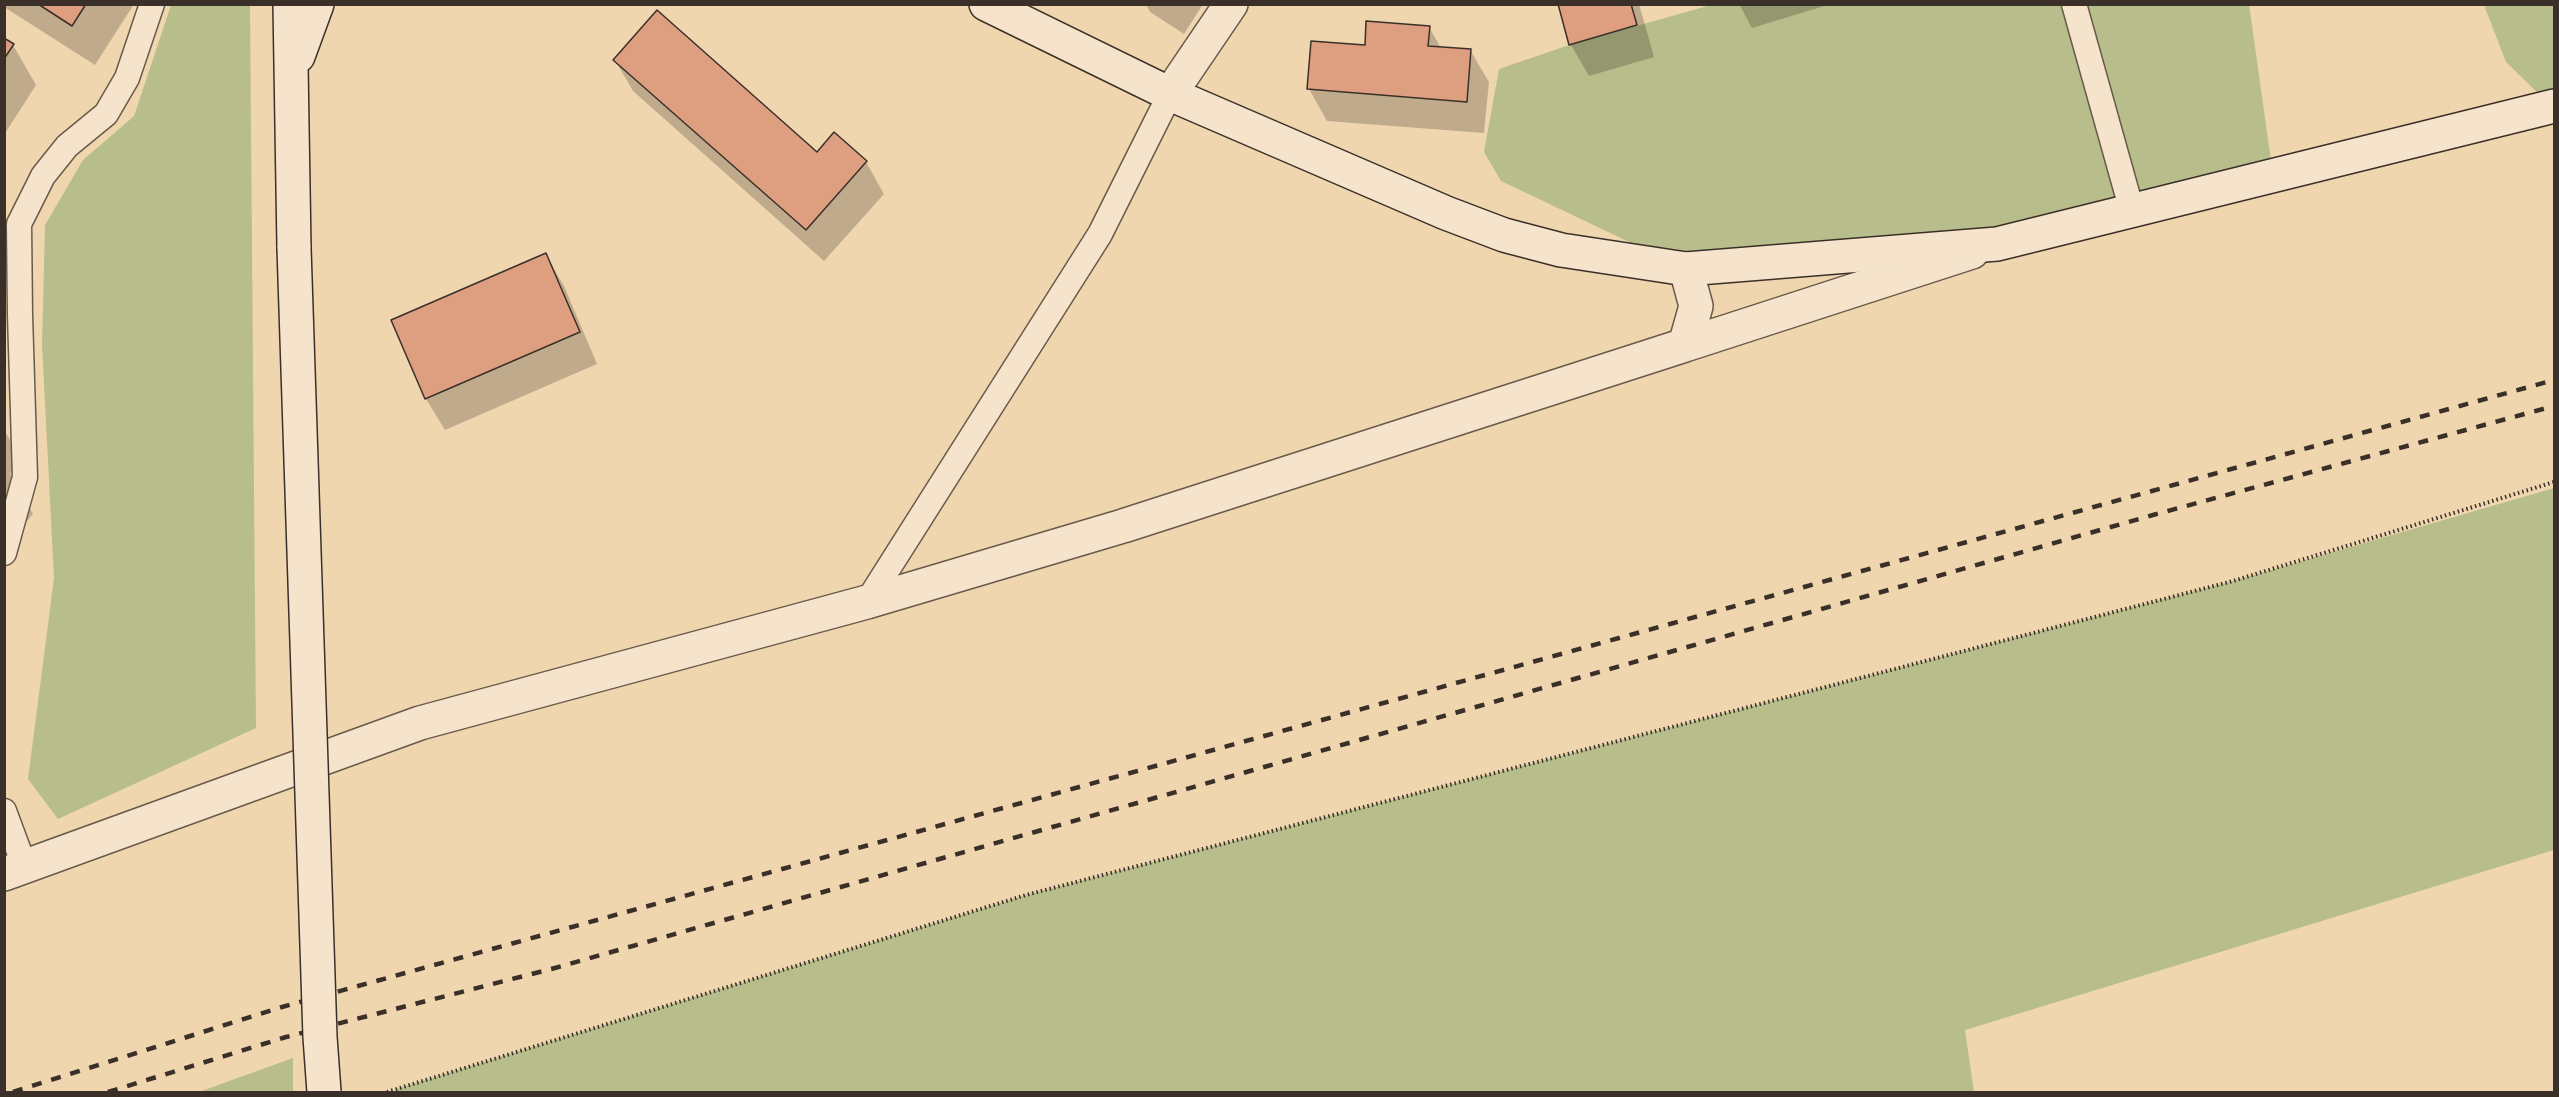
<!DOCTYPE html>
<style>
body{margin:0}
#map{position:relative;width:2559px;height:1097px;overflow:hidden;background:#efd6af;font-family:"EB Garamond",serif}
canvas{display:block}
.frame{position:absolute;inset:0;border:6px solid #3b3029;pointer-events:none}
</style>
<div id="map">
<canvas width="2559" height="1097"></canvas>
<div class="frame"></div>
</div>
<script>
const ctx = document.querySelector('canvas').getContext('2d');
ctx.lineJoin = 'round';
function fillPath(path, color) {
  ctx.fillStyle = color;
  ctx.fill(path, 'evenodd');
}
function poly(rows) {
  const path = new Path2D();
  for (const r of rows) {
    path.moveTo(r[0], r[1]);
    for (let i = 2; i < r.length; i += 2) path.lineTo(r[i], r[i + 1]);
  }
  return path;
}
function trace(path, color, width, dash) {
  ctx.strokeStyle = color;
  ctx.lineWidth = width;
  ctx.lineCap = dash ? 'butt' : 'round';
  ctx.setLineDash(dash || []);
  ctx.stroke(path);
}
const green = poly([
 [1745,4,2249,4,2273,175,2132,211,1686,269,1501,181,1484,152,1499,69,1569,45,1711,5,1738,5,1738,6],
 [171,5,250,5,256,728,58,819,28,779,54,578,42,345,45,225,83,160,134,116],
 [2484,5,2554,5,2554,106,2551,106,2506,62],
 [2554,488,2554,850,1965,1030,1974,1092,397,1092,396,1089,1026,895,2233,581],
 [293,1058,293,1092,199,1092]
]);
const shadow = poly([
 [4,4,134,4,95,65,4,7],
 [1146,4,1203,4,1184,34,1150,12],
 [1559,4,1639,4,1654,57,1589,76,1571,45],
 [1739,4,1831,4,1752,28],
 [1429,27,1441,48,1470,50,1489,82,1484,133,1327,121,1309,89,1366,47],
 [4,40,13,45,36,85,4,135],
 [615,60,817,154,866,162,884,194,824,261,633,91],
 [546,255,564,286,597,364,445,430,426,399,393,321],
 [4,430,22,459,10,474,33,514,4,548]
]);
const building = poly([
 [38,4,86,4,72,26,38,4],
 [1558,4,1631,4,1637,25,1569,45,1558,4],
 [657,10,817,152,834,132,867,161,806,230,613,60,657,10],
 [1366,21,1430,26,1428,46,1471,49,1467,102,1307,89,1311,41,1365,45,1366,21],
 [4,38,14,44,4,59,4,38],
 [546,253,580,332,425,399,391,320,546,253]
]);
const path = poly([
 [387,1092,1026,895,2233,581,2554,482]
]);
const lane = poly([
 [2074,4,2132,211],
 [4,553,25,477,20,315,19,224,43,176,67,146,106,114,127,78,152,4],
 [867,602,1100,234,1170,94],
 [4,811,24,865]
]);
const street = poly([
 [1170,94,1231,4],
 [1685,345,1972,252],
 [4,874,420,723,867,602,1123,526,1685,345,1696,306,1686,269]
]);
const secondary = poly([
 [290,4,294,248],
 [986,4,1170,94,1446,213,1504,235,1561,250,1686,269,1997,244,2554,106],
 [298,56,317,4]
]);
const rail = poly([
 [13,1092,282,1007,2554,380],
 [108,1092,286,1037,555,968,2153,515,2554,406]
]);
const secondaryBridge = poly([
 [294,248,320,1037,324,1092]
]);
fillPath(green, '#b8be8b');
fillPath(shadow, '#0003');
fillPath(building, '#de9e80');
trace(building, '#3b3029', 1.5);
trace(lane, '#685a4a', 27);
trace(street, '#685a4a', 36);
trace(secondary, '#3b3029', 36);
trace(path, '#3b3029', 4, [1.5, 3]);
trace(lane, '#f5e4cb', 24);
trace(street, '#f5e4cb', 33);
trace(secondary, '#f5e4cb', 33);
trace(rail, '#3b3029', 4.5, [10, 10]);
trace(secondaryBridge, '#3b3029', 36, []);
trace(secondaryBridge, '#f5e4cb', 33);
</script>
